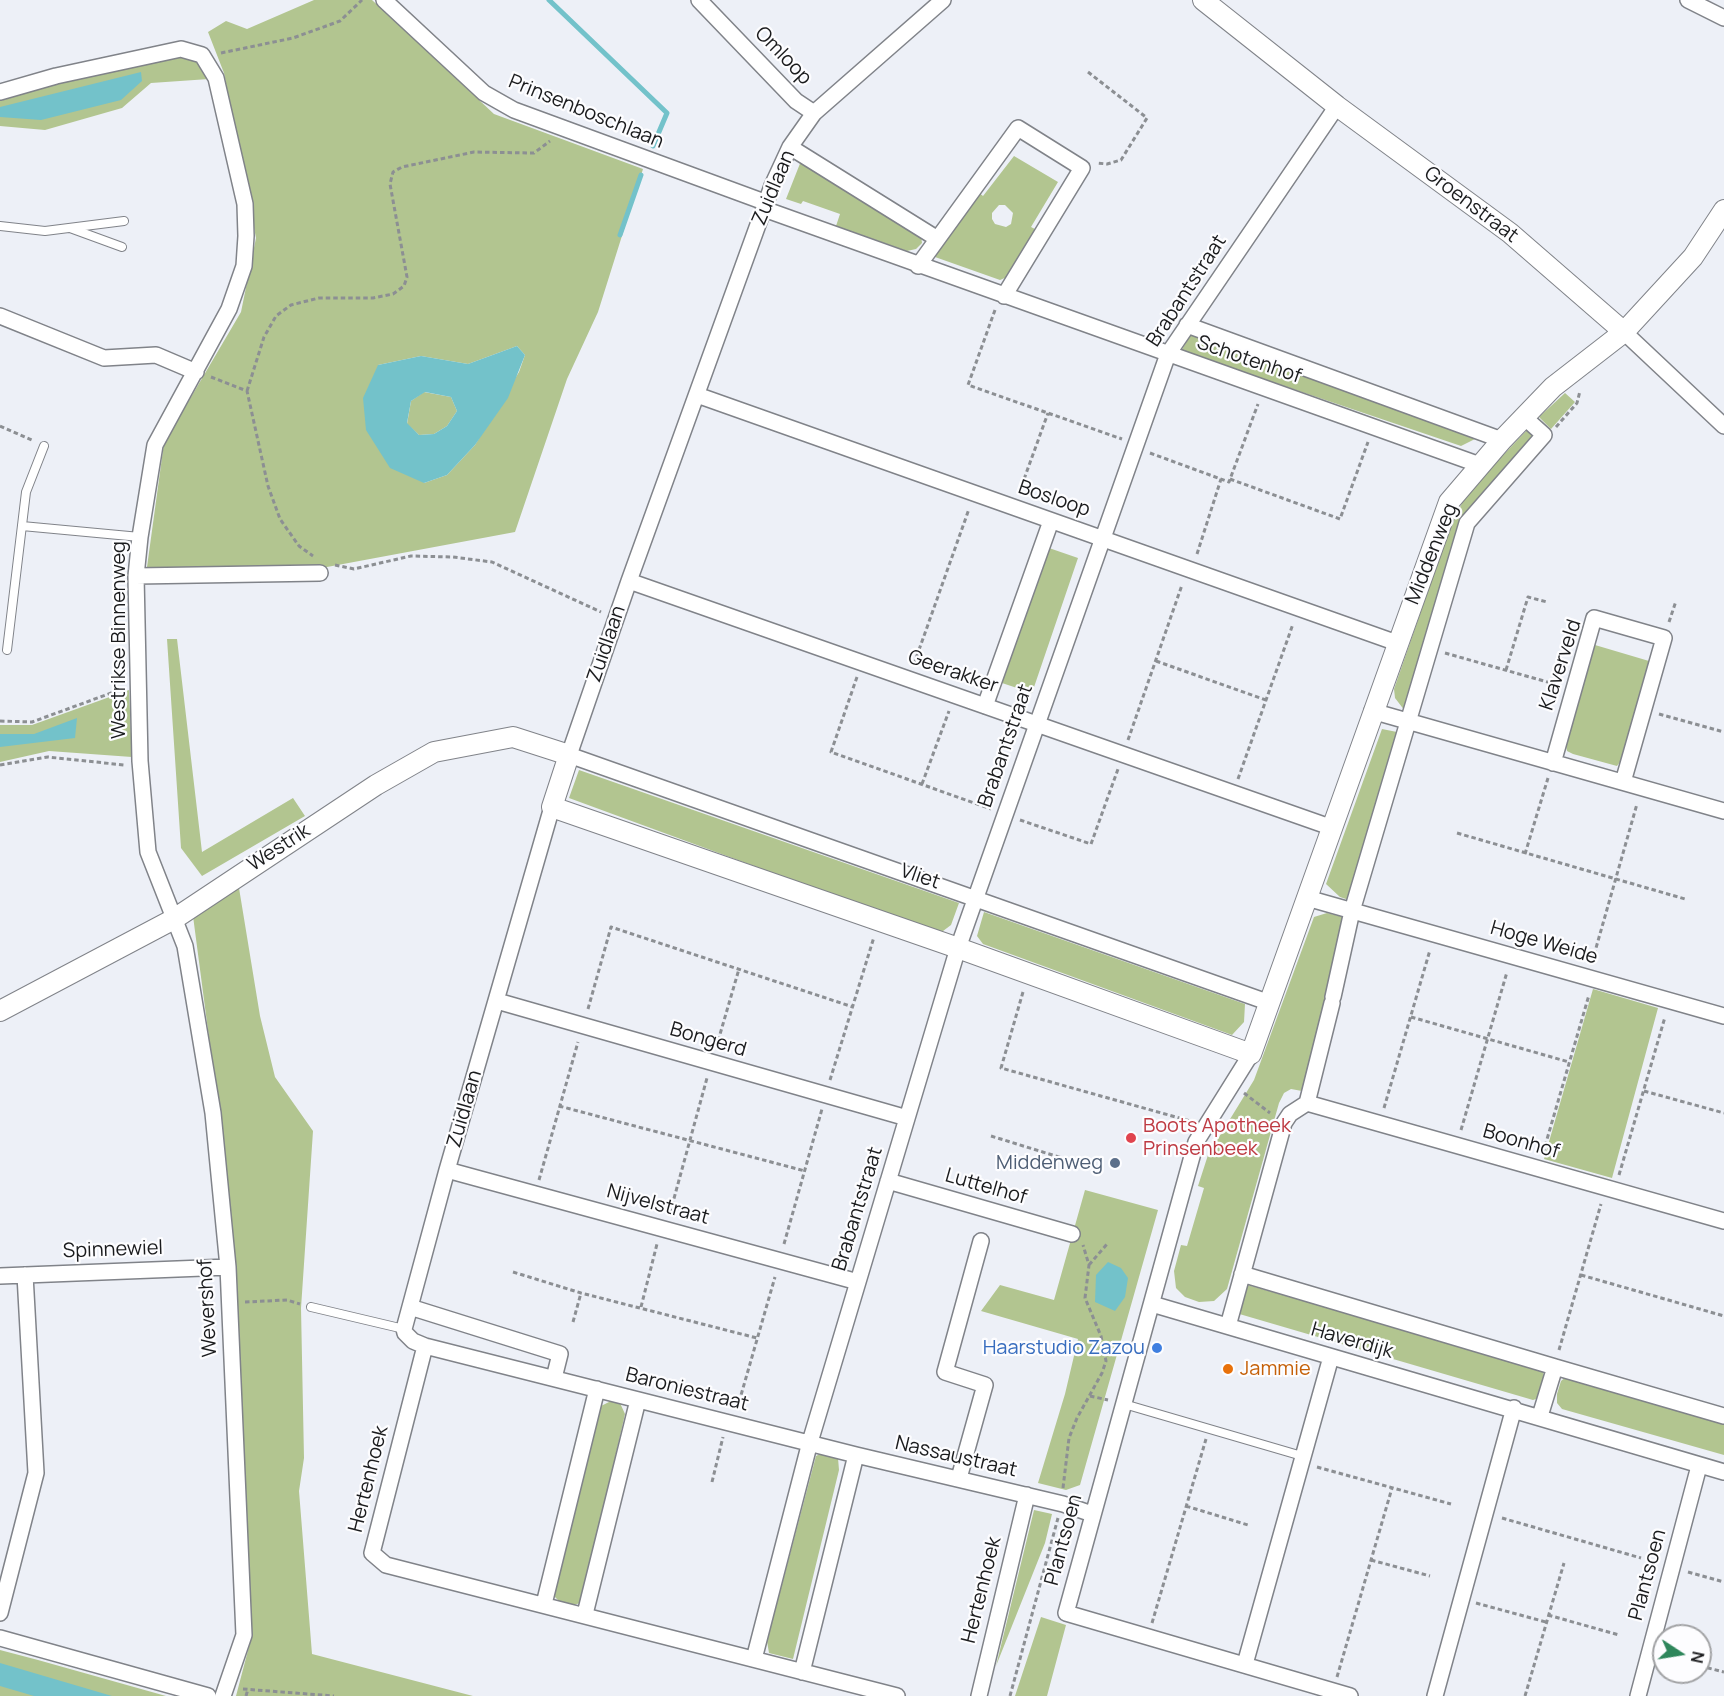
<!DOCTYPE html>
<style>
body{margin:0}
#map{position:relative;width:1724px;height:1696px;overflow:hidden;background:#edf0f7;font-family:Manrope,sans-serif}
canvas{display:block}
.north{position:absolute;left:1652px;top:1624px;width:60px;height:60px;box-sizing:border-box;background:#fdfdff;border:2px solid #a2a3a5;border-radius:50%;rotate:102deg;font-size:16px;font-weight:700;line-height:24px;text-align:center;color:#1a1b1d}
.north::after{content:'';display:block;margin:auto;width:21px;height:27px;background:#2e865b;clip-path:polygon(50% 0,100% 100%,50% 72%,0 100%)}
</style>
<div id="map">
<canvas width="1724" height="1696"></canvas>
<div class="north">N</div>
</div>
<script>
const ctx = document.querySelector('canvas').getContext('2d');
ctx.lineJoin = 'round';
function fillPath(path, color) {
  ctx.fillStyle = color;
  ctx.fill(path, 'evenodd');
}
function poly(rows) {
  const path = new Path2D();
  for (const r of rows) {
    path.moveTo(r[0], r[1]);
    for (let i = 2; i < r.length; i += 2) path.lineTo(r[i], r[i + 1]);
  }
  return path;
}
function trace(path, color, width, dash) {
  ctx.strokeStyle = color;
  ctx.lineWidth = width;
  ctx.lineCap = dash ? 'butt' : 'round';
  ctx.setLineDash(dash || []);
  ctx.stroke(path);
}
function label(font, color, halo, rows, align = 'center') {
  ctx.font = font + ' Manrope,sans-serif';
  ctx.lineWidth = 4.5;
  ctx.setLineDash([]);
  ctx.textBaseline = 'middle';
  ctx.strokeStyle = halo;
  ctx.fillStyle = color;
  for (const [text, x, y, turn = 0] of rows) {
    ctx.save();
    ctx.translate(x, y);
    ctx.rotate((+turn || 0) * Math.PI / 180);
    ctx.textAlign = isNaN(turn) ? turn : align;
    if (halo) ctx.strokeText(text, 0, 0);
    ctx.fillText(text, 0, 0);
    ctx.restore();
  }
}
const green = poly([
 [314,0,372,0,494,114,643,169,598,312,567,379,515,532,327,567,147,567,164,443,241,312,256,238,224,73,208,32,226,21,247,29],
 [517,346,525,355,519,372,475,445,447,475,424,483,378,365,421,356,468,364],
 [184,56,197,60,209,79,151,83,122,108,45,130,0,126,0,101,70,80],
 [1014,156,1058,182,1031,227,1037,230,1007,277,1000,280,935,257,935,249,978,192,983,196],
 [999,205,1005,205,1013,213,1011,224,1006,227,995,224,992,219,992,213],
 [801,161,921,236,922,243,916,249,907,251,836,226,840,214,803,201,801,204,786,199],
 [1192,333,1477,438,1461,446,1181,351],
 [424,392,451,397,457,411,447,426,434,434,419,435,407,424,411,401],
 [1565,393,1575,402,1551,429,1539,417],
 [1528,429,1534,437,1482,495,1405,711,1395,698,1394,689,1452,522,1468,492],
 [1049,548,1078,558,1032,693,1002,683],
 [167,639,177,639,202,852,293,798,305,816,202,876,181,848],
 [1595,645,1649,661,1620,762,1617,766,1573,754,1567,751,1566,746],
 [129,690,132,757,49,751,0,762,0,725,32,725],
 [1382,729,1402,733,1352,901,1340,897,1326,884],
 [579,770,959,903,951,925,939,934,569,798],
 [239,888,260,1016,275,1077,313,1131,301,1308,304,1458,299,1491,312,1654,473,1696,236,1696,251,1639,245,1547,240,1374,227,1175,193,916],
 [984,912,1245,1004,1244,1022,1232,1035,983,944,977,936],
 [1327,913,1347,918,1302,1091,1291,1089,1284,1093,1279,1103,1227,1289,1214,1301,1199,1302,1185,1297,1176,1288,1174,1271,1181,1245,1187,1246,1204,1188,1198,1186,1208,1155,1254,1080,1314,917],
 [1593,989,1658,1008,1612,1178,1544,1159],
 [1085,1190,1158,1210,1080,1485,1066,1490,1038,1483,1065,1394,1078,1339,981,1311,1000,1285,1054,1300],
 [1244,1284,1543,1369,1545,1384,1539,1398,1533,1400,1236,1313],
 [1567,1376,1724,1421,1724,1455,1562,1409,1557,1403,1557,1394,1561,1381],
 [611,1401,620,1403,625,1414,584,1594,580,1603,571,1606,562,1604,552,1594,601,1406],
 [822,1453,838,1458,839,1470,793,1659,769,1653,767,1641,816,1456],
 [1034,1510,1052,1514,1045,1543,996,1666],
 [1041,1617,1066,1625,1047,1696,1015,1696],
 [0,1650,38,1660,166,1696,0,1696]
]);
const water = poly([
 [141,72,142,81,121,100,41,120,0,117,0,107],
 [517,346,525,355,508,398,475,445,447,475,424,483,390,468,366,430,363,398,378,365,421,356,468,364],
 [425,392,451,397,457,411,447,426,434,434,419,435,407,423,411,401],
 [77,718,75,738,0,747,0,734,34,734],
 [1108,1262,1121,1268,1128,1278,1125,1297,1115,1311,1095,1302,1096,1275],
 [0,1663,112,1696,34,1696,0,1686]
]);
const stream = poly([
 [549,0,667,113,653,146],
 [620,235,641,175]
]);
const path = poly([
 [221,53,293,38,340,21,362,0],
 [1088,72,1147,118,1121,160,1107,164,1097,163],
 [995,310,968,385,1122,439],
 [211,377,247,391,268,486,280,519,299,546,313,556],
 [247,391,264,337,276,316,291,305,319,298,373,298,393,294,404,286,407,277,390,184,393,172,402,167,474,152,534,153,550,141],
 [0,426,34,441],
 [1556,427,1577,403,1580,391],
 [1150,453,1229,482,1258,404],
 [1230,479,1340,519,1368,442],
 [1019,493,1048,413],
 [1197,554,1221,479],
 [335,565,354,569,411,556,453,557,492,562,601,612],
 [1669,622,1676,601],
 [1445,653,1558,685],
 [1156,661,1266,700],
 [914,664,969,509],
 [1506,670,1528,597,1547,602],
 [857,677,831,752,991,809],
 [1659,714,1724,732],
 [0,721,32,722,122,689],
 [1128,740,1182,585],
 [0,765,48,757,124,765],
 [1238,779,1293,624],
 [922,784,949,711],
 [1020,820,1091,844,1118,769],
 [1457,833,1685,899],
 [1525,854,1548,778],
 [1592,962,1637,804],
 [1023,992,1001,1068,1190,1121],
 [588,1009,611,927,853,1007],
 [1411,1017,1569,1062],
 [716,1048,739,969],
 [830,1080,874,937],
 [1644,1091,1724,1113],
 [1244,1093,1270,1113],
 [559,1106,805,1171],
 [1384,1108,1430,950],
 [1461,1130,1507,972],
 [991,1136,1088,1166],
 [1543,1153,1589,995],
 [1619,1175,1665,1017],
 [539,1180,578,1042],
 [670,1213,707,1078],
 [784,1244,822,1109],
 [1089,1265,1107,1244],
 [513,1272,581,1293,757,1338],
 [1581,1275,1724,1316],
 [245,1302,287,1300,300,1304],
 [641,1307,657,1244],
 [573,1322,581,1293],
 [1559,1350,1601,1204],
 [1090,1396,1108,1400],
 [737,1409,775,1277],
 [1317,1467,1451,1504],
 [712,1482,723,1437],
 [1063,1488,1069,1438,1077,1418,1102,1373,1106,1361,1101,1336,1085,1298,1089,1265,1083,1245],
 [1186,1506,1248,1525],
 [1502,1518,1641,1558],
 [1371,1560,1430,1576],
 [1688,1572,1724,1582],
 [1476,1603,1546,1622],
 [1548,1615,1619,1635],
 [1152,1623,1206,1439],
 [1700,1666,1724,1672],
 [1337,1677,1392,1488],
 [243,1689,334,1696],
 [246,1696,248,1689],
 [1010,1696,1058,1518],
 [1525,1696,1564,1563]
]);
const service = poly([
 [0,226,45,231,124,221],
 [70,228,122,247],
 [22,526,140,537],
 [7,650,26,492,44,446],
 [311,1307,404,1329],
 [1124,1404,1302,1456]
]);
const minor = poly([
 [384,0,484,93,514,110,767,203],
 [699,0,796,101,814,113],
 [943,0,814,113,790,147,772,186,629,581,569,755,1270,1003],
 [1688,0,1724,18],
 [0,92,56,76,181,49,202,55,216,78,245,204,246,236,244,266,229,309,155,445,140,537,136,576,140,761,148,852,185,946,213,1113,228,1267,244,1635,223,1696],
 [790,147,936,238],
 [764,209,1480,465],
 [918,266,1018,128,1082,168,1004,296],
 [0,316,104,358,156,355,196,372],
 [1187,325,1502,440],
 [1624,332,1724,426],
 [697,395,1397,643],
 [136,576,320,573],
 [629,581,1330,827],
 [985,706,1051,521],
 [1372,711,1724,811],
 [1553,763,1594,618,1664,638,1623,782],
 [552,807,447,1170,404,1329,405,1333,413,1341,425,1346,856,1455,1063,1504,1092,1514],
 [1307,898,1724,1016],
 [1333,997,1352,911,1467,523,1544,435,1524,417],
 [497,1001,907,1118],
 [1251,1054,1196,1142,1066,1613,1350,1696],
 [1307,1103,1724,1221],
 [447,1170,858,1282],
 [888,1181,1072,1234],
 [1242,1274,1555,1367,1540,1416],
 [0,1276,228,1267],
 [1152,1304,1724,1472],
 [410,1307,560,1354,554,1378],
 [1228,1326,1284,1123,1290,1114,1307,1103,1332,1003],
 [425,1346,372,1553,386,1565,897,1696],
 [1555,1367,1724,1416],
 [959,1478,985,1385,945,1372,981,1241],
 [544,1604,597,1389],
 [0,1613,36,1473,25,1275],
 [585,1614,638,1400],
 [0,1638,208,1696],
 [754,1659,810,1442,958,948,1168,354,1337,106],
 [1245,1664,1331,1357],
 [802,1672,856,1455],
 [979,1696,1027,1495],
 [1435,1696,1514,1408],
 [1638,1696,1699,1466]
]);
const tertiary = poly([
 [1203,0,1337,106,1510,233,1624,332],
 [0,1011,174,919,376,785,434,752,513,737,569,755,552,807,958,948,1251,1054,1449,502,1502,440,1553,387,1624,332,1693,257,1724,210]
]);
const markers = [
 [1131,1138,6,"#e0444e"],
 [1115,1163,6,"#5c6f8a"],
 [1157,1348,6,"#3f7fe0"],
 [1228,1369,6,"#e8710a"]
];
const streetNames = [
 ["Omloop",783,56,46],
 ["Prinsenboschlaan",586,112,22],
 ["Zuidlaan",774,188,-67],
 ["Groenstraat",1471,205,37],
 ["Brabantstraat",1187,291,-57],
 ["Schotenhof",1249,360,19],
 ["Bosloop",1054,499,19],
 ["Middenweg",1432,554,-68],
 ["Westrikse Binnenweg",119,640,-90],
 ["Zuidlaan",607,644,-71],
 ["Klaverveld",1561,665,-72],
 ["Geerakker",953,672,19],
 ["Brabantstraat",1006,746,-71],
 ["Westrik",279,848,-33],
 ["Vliet",920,877,19],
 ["Hoge Weide",1544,943,16],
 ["Bongerd",708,1040,16],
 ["Zuidlaan",465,1109,-74],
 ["Boonhof",1521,1142,16],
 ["Luttelhof",986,1187,16],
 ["Nijvelstraat",658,1205,15],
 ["Brabantstraat",858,1209,-73],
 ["Spinnewiel",113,1250,-2],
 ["Wevershof",208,1308,-93],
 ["Haverdijk",1352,1341,16],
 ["Baroniestraat",687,1390,14],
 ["Nassaustraat",956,1457,13],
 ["Hertenhoek",369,1479,-76],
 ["Plantsoen",1064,1540,-75],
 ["Plantsoen",1648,1575,-75],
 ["Hertenhoek",982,1590,-76]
];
const healthNames = [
 ["Boots Apotheek",1143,1126],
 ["Prinsenbeek",1143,1149]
];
const serviceNames = [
 ["Middenweg",1103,1163]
];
const shopNames = [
 ["Haarstudio Zazou",1145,1348]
];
const foodNames = [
 ["Jammie",1240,1369]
];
fillPath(green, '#b2c590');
fillPath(water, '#73c2ca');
trace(stream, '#73c2ca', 5);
trace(service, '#808389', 10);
trace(minor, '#808389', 18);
trace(tertiary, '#808389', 22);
trace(path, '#8c8f93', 3, [4.5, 3]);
trace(service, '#fff', 8);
trace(minor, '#fff', 15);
trace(tertiary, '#fff', 20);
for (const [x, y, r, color] of markers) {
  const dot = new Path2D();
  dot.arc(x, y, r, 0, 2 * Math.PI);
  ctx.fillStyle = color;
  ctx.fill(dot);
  trace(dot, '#fdfdff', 2);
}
label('20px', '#1a1b1d', '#fdfdff', streetNames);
label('20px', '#be3a42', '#fdfdff', healthNames, 'left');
label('20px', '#4e5e75', '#fdfdff', serviceNames, 'right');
label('20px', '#366cbe', '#fdfdff', shopNames, 'right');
label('20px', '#c56008', '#fdfdff', foodNames, 'left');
</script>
